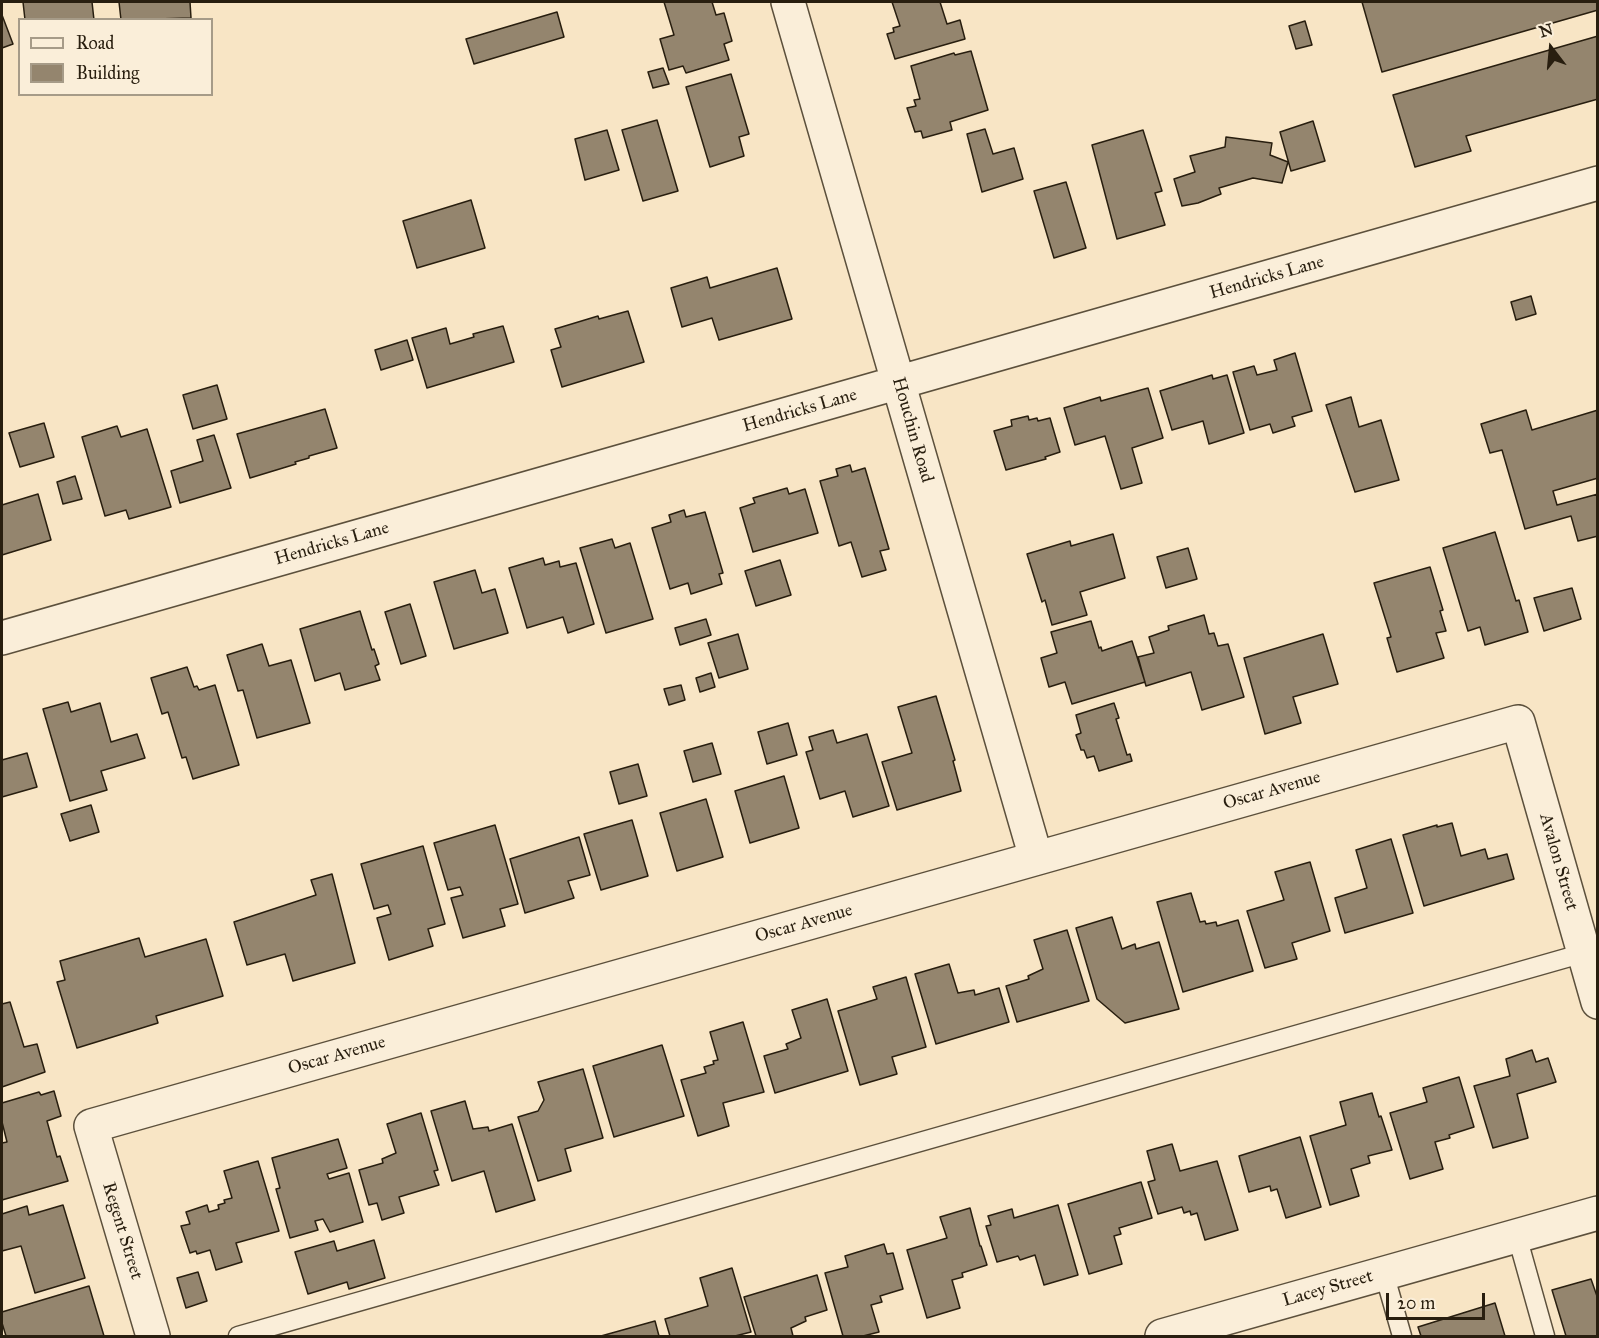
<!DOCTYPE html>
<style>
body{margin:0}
#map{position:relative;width:1599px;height:1338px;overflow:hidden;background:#f8e5c5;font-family:"IM FELL Great Primer",serif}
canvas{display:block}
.frame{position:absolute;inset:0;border:3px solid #281e0f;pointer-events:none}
.legend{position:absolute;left:18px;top:18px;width:195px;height:78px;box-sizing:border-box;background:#faeed9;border:2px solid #a69b88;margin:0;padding:8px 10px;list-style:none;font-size:18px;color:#281e0f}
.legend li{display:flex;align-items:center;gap:12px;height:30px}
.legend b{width:30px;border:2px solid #a69b88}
.north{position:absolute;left:1521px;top:18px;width:60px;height:60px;-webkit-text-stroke:4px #faeed9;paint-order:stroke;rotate:344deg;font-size:16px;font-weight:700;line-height:24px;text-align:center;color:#281e0f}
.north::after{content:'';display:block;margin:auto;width:21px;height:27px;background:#281e0f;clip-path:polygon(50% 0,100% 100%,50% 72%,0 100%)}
.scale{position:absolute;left:1386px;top:1293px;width:99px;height:27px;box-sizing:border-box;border:3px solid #281e0f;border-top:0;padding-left:8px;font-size:18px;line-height:21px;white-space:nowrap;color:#281e0f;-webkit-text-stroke:4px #faeed9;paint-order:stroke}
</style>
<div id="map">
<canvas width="1599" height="1338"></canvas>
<div class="frame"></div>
<ul class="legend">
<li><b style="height:8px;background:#faeed9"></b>Road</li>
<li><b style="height:16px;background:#94856e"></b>Building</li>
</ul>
<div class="north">N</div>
<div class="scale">20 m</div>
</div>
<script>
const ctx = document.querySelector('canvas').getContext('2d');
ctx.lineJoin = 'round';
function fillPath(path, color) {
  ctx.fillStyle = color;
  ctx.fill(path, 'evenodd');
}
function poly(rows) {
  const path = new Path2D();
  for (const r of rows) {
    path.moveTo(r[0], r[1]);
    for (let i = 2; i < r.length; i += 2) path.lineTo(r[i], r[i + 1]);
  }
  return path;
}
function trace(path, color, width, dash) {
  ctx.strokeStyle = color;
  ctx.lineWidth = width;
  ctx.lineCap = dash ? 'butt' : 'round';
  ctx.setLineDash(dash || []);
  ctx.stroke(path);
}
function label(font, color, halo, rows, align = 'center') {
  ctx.font = font + ' "IM FELL Great Primer",serif';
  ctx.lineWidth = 5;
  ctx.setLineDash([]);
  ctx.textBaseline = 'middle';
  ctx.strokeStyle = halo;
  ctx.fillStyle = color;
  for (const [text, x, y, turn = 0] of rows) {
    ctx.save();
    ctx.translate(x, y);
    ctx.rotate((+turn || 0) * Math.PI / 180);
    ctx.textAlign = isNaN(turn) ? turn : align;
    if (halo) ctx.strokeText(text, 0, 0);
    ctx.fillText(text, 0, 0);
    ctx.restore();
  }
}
const building = poly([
 [23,2,92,2,94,20,25,20,23,2],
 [119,2,190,2,191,18,121,20,119,2],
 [664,2,712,2,716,15,724,13,732,41,724,44,729,60,686,73,683,66,669,70,660,39,674,35,664,2],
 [892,2,940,2,947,24,960,20,965,39,895,59,887,34,894,32,893,28,900,26,892,2],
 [1362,2,1598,2,1598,10,1382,72,1362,2],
 [557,12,564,37,474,64,466,39,557,12],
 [2,15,13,44,2,48,2,15],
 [1305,21,1312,45,1296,49,1289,26,1305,21],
 [1598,36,1598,99,1466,136,1471,151,1415,167,1393,95,1598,36],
 [971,51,988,110,950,122,952,130,923,138,921,131,915,132,907,108,916,106,914,100,920,99,911,66,954,53,955,55,971,51],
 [663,68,669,84,653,88,648,72,663,68],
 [731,74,749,134,739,137,744,156,710,167,686,87,731,74],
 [657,120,678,191,643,201,622,130,657,120],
 [1313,121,1325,161,1291,171,1280,132,1313,121],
 [985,129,993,154,1014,148,1023,179,982,192,967,134,985,129],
 [607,130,619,170,585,180,575,139,607,130],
 [1143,130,1162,191,1155,193,1165,225,1117,239,1092,145,1143,130],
 [1226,137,1272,143,1270,155,1288,162,1282,183,1253,178,1219,188,1221,194,1198,203,1182,206,1174,179,1195,172,1190,156,1225,147,1226,137],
 [1066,182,1086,248,1054,258,1034,191,1066,182],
 [471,200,485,248,417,268,403,221,471,200],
 [777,268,792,319,719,340,712,318,682,327,671,288,707,277,710,288,777,268],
 [1531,296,1536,314,1516,320,1511,302,1531,296],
 [628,311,644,362,562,387,551,350,561,347,555,329,598,316,599,319,628,311],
 [503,326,514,362,427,388,412,338,446,328,450,344,474,337,473,334,503,326],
 [407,340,413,360,381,370,375,350,407,340],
 [1295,353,1312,411,1292,417,1295,426,1273,433,1270,424,1250,430,1233,372,1254,366,1257,375,1277,370,1274,360,1295,353],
 [1212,375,1213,379,1227,375,1244,433,1209,444,1203,421,1172,430,1160,391,1212,375],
 [217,385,227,419,193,429,183,395,217,385],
 [1148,388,1163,438,1132,448,1142,483,1121,489,1105,436,1075,445,1064,408,1100,397,1101,401,1148,388],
 [1351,397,1359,427,1381,420,1399,480,1355,492,1326,405,1351,397],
 [325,409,337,448,309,456,309,458,295,462,296,464,250,478,237,434,325,409],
 [1526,410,1532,430,1598,410,1598,478,1553,491,1557,505,1598,494,1598,536,1578,541,1571,516,1525,529,1502,450,1490,453,1481,424,1526,410],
 [1028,416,1029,420,1037,418,1038,421,1050,418,1060,452,1045,457,1046,459,1006,470,994,431,1012,426,1011,420,1028,416],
 [44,423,54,457,20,467,9,433,44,423],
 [117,426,121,437,147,429,171,507,129,519,126,510,105,516,82,437,117,426],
 [214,435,231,488,180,503,171,471,203,461,197,440,214,435],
 [850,465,852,472,865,468,889,549,880,551,886,570,862,577,851,542,839,546,820,481,838,476,836,469,850,465],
 [75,476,82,499,63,504,57,482,75,476],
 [787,488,789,494,805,489,818,533,753,552,740,508,755,503,753,498,787,488],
 [38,494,51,540,2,555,2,505,38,494],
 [684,510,686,517,705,512,723,573,719,574,722,584,691,594,688,583,670,589,652,528,671,522,669,515,684,510],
 [1495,532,1516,601,1519,600,1528,632,1485,645,1480,627,1468,631,1443,548,1495,532],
 [1113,534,1125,578,1080,592,1087,615,1052,625,1045,600,1042,602,1027,554,1070,541,1071,546,1113,534],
 [612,539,615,548,630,543,653,619,606,633,580,548,612,539],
 [1188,548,1197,579,1166,588,1157,557,1188,548],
 [543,558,545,565,559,561,560,567,576,563,594,624,568,633,563,617,527,628,509,568,543,558],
 [780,560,791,595,756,606,745,571,780,560],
 [1430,567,1443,610,1440,611,1446,631,1436,633,1444,658,1397,672,1387,638,1391,637,1374,583,1430,567],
 [475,570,482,593,495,589,508,633,454,649,434,582,475,570],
 [1572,588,1581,619,1544,631,1534,598,1572,588],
 [410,604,426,656,401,664,385,612,410,604],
 [360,611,372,650,374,649,379,664,375,666,380,680,345,690,340,673,315,681,300,629,360,611],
 [1204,615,1209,634,1214,633,1218,646,1228,644,1244,697,1202,710,1191,672,1146,686,1138,657,1154,653,1149,637,1169,630,1168,626,1204,615],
 [706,619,711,635,680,645,675,628,706,619],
 [1091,621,1099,648,1101,647,1102,651,1132,641,1145,682,1072,704,1065,682,1049,687,1041,658,1057,653,1051,632,1091,621],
 [738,634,748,669,719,678,708,643,738,634],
 [1323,634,1338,684,1293,697,1301,723,1265,734,1244,658,1323,634],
 [262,644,269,666,291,660,310,723,257,738,243,690,238,691,227,655,262,644],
 [187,667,194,687,197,686,199,690,215,685,239,765,193,779,186,757,182,758,168,712,162,714,151,678,187,667],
 [711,673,715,687,700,692,696,678,711,673],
 [681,685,685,700,669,705,664,689,681,685],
 [936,696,955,760,953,761,961,791,897,810,882,762,912,753,898,707,936,696],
 [68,702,71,712,100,703,111,742,137,734,145,758,101,771,107,790,70,801,43,709,68,702],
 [1114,703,1119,718,1116,719,1127,755,1130,754,1132,761,1099,771,1094,756,1087,758,1084,750,1081,750,1076,735,1081,733,1076,715,1114,703],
 [788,723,797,755,767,764,758,732,788,723],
 [833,730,837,743,867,734,889,806,853,817,845,791,820,799,806,752,813,750,809,737,833,730],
 [712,743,721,774,693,782,684,751,712,743],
 [27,753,37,787,2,797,2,760,27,753],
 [638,764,647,796,619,804,610,772,638,764],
 [784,776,799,828,750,843,735,791,784,776],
 [706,799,723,857,677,871,660,813,706,799],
 [91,805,99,832,70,841,61,814,91,805],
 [632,820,648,876,601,890,584,834,632,820],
 [1452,823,1461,856,1485,849,1488,859,1507,854,1514,879,1424,906,1403,835,1437,825,1437,827,1452,823],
 [495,825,518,904,500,909,505,926,463,938,451,898,463,895,460,887,448,890,434,843,495,825],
 [579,837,590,875,568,881,574,898,525,913,510,859,579,837],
 [1391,839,1413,913,1345,933,1335,898,1367,888,1356,850,1391,839],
 [423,846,445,924,428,929,433,946,389,960,377,918,391,914,388,905,374,909,361,864,423,846],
 [1310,862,1330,931,1292,943,1297,959,1265,968,1247,911,1284,900,1275,872,1310,862],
 [332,874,355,963,293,981,285,954,247,965,234,922,316,895,311,880,332,874],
 [1191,893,1200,922,1205,921,1206,924,1216,922,1217,926,1238,920,1253,971,1183,992,1157,902,1191,893],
 [1112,917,1122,949,1135,944,1136,949,1159,942,1179,1009,1125,1023,1097,999,1076,928,1112,917],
 [1067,930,1089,1001,1017,1022,1006,986,1029,979,1028,976,1043,969,1034,940,1067,930],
 [139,938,145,957,206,939,223,996,156,1016,158,1023,77,1048,57,982,65,980,60,961,139,938],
 [949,964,958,993,974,990,975,995,999,988,1009,1022,936,1044,915,974,949,964],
 [906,977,926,1047,892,1057,897,1074,860,1085,838,1011,877,999,873,987,906,977],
 [827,999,848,1071,775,1093,764,1056,788,1049,786,1044,801,1038,792,1010,827,999],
 [10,1002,24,1047,37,1044,45,1072,2,1087,2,1092,2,1004,10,1002],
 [743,1022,764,1092,723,1103,729,1126,698,1136,681,1080,706,1073,704,1067,714,1064,713,1061,718,1060,710,1032,743,1022],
 [662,1045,684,1116,614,1137,593,1066,662,1045],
 [1532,1050,1536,1062,1548,1058,1556,1082,1517,1094,1528,1138,1493,1148,1474,1086,1510,1076,1506,1059,1532,1050],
 [583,1069,603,1138,565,1149,571,1171,538,1181,518,1117,538,1111,544,1100,538,1082,583,1069],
 [1459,1077,1474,1127,1449,1135,1450,1138,1435,1142,1443,1169,1410,1179,1390,1113,1427,1102,1423,1088,1459,1077],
 [54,1091,61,1116,47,1121,57,1157,60,1156,68,1181,2,1200,2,1143,7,1142,2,1122,2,1103,39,1092,41,1095,54,1091],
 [1372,1093,1379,1117,1381,1116,1392,1150,1368,1156,1370,1163,1351,1169,1359,1196,1330,1205,1310,1136,1346,1125,1340,1102,1372,1093],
 [465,1101,473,1129,488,1127,489,1131,512,1124,535,1200,496,1212,484,1171,452,1181,431,1111,465,1101],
 [421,1113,438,1170,434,1171,439,1185,399,1197,404,1213,382,1220,377,1203,369,1205,359,1170,383,1163,382,1159,396,1153,387,1124,421,1113],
 [1300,1137,1321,1207,1286,1218,1277,1189,1271,1191,1270,1186,1249,1192,1239,1156,1300,1137],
 [338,1139,347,1168,327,1174,329,1179,349,1173,363,1222,330,1232,323,1219,315,1221,318,1230,290,1238,276,1189,280,1188,272,1158,338,1139],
 [1172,1144,1180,1171,1217,1161,1238,1230,1205,1240,1197,1213,1191,1215,1190,1211,1184,1213,1182,1207,1158,1214,1148,1182,1155,1180,1147,1151,1172,1144],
 [258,1161,279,1231,236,1243,242,1262,216,1270,210,1250,197,1254,196,1251,190,1253,181,1226,190,1224,186,1212,207,1205,209,1212,219,1209,218,1205,225,1203,224,1200,232,1198,224,1171,258,1161],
 [1141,1182,1152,1218,1119,1228,1121,1234,1114,1236,1122,1264,1089,1274,1068,1204,1141,1182],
 [63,1205,85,1278,35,1293,21,1246,2,1251,2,1214,27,1206,29,1215,63,1205],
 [1058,1205,1078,1275,1044,1285,1035,1255,1020,1260,1018,1256,997,1262,986,1226,991,1225,988,1216,1012,1209,1014,1218,1058,1205],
 [970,1208,980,1246,981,1246,987,1265,962,1273,963,1277,952,1280,960,1308,927,1318,907,1250,947,1238,940,1217,970,1208],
 [374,1240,385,1278,349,1289,347,1282,308,1294,295,1252,334,1241,337,1251,374,1240],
 [884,1244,887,1254,893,1253,903,1289,880,1296,882,1302,871,1305,879,1332,863,1336,843,1336,825,1273,848,1267,845,1256,884,1244],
 [732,1268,751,1332,735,1336,670,1336,665,1319,708,1306,700,1278,732,1268],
 [198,1272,207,1301,186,1308,177,1278,198,1272],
 [817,1275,827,1310,805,1317,806,1321,791,1328,793,1336,756,1336,744,1297,817,1275],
 [1591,1279,1598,1299,1598,1336,1566,1336,1552,1290,1591,1279],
 [89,1286,104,1336,6,1336,2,1323,2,1312,89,1286],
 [1495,1303,1505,1336,1421,1336,1418,1327,1495,1303],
 [655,1321,659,1336,601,1336,655,1321]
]);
const service = poly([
 [1517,1236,1545,1336],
 [1384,1273,1402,1336],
 [238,1336,1584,953]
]);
const minor = poly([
 [788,2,1036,858],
 [2,638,1598,183],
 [153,1336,91,1126,1518,722,1598,1002],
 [1162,1336,1598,1213]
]);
const streetNames = [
 ["Hendricks Lane",1267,278,-16],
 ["Hendricks Lane",800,411,-16],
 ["Houchin Road",912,430,74],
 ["Hendricks Lane",332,544,-16],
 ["Oscar Avenue",1272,791,-16],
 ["Avalon Street",1558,862,74],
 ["Oscar Avenue",804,924,-16],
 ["Oscar Avenue",337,1056,-16],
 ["Regent Street",122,1231,73],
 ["Lacey Street",1328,1289,-16]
];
fillPath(building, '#94856e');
trace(building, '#281e0f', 1.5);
trace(service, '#5c503c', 21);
trace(minor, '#5c503c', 36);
trace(service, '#faeed9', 18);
trace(minor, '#faeed9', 33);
label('18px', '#281e0f', '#faeed9', streetNames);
</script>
